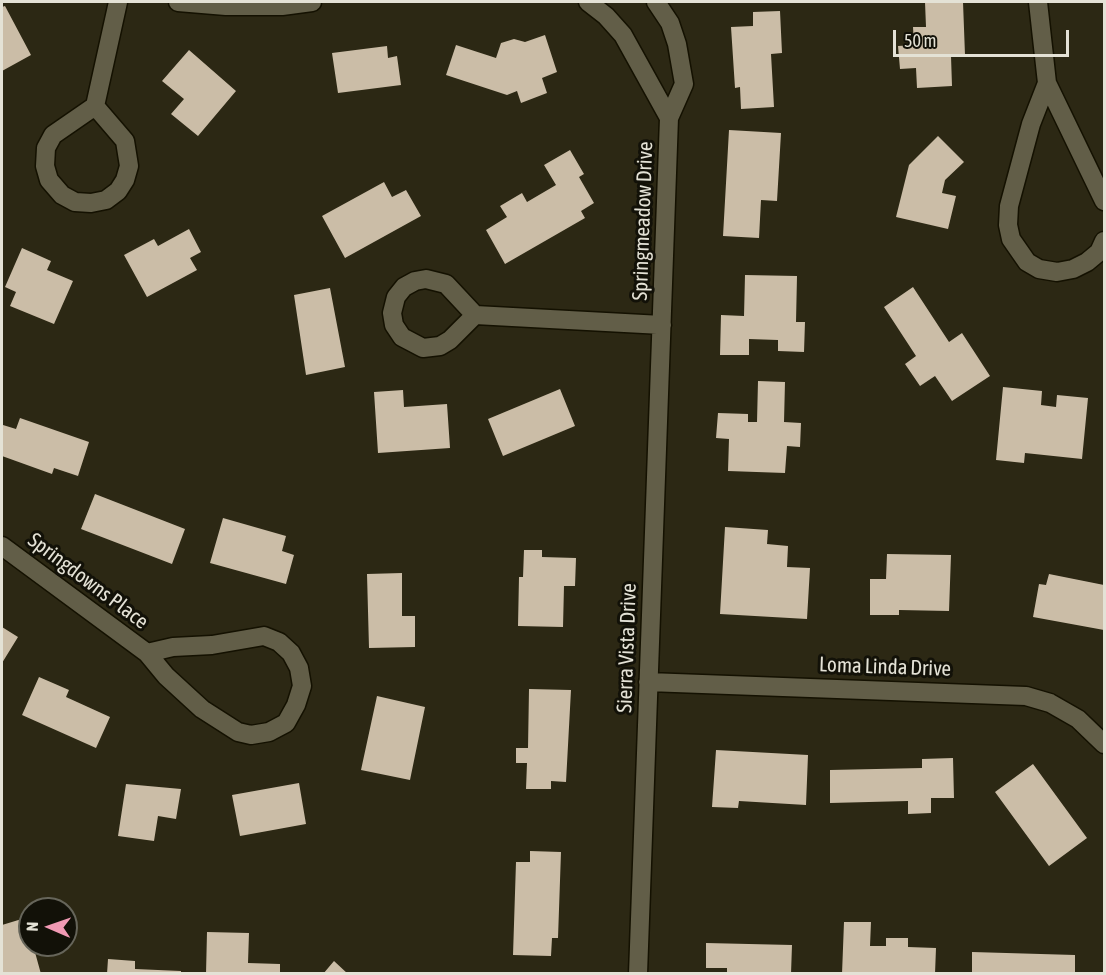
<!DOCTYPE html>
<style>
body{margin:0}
#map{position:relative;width:1106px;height:975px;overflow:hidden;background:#2c2814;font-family:"Asap Condensed",sans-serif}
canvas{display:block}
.frame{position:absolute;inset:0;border:3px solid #e4e2d6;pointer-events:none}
.north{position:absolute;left:18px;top:897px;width:60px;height:60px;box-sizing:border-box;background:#121108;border:2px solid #66655a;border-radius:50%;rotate:272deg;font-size:16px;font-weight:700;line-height:24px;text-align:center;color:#e4e2d6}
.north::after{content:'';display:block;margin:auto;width:21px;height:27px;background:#f19ab4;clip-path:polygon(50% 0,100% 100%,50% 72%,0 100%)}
.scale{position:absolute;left:893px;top:30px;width:176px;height:27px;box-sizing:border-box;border:3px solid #e4e2d6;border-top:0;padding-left:8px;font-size:18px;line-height:21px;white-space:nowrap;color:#e4e2d6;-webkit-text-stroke:4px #121108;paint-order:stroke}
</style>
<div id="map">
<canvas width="1106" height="975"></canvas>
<div class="frame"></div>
<div class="north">N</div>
<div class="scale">50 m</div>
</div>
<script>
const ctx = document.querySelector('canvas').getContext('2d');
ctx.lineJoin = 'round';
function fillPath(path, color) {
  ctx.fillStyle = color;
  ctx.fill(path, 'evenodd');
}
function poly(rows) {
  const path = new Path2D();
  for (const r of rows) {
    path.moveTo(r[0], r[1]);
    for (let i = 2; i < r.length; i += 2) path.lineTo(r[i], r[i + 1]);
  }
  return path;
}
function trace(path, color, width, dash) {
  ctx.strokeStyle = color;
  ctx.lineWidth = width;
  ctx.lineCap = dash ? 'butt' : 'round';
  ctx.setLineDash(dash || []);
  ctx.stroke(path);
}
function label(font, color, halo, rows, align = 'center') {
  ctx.font = font + ' "Asap Condensed",sans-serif';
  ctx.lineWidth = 6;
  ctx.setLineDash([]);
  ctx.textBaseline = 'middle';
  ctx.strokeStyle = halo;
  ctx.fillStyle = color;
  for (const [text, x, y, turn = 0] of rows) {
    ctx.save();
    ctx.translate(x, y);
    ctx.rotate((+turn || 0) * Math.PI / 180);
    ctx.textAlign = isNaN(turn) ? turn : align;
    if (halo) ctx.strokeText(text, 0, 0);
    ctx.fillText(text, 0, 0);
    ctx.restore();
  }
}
const building = poly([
 [925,2,963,2,965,55,951,56,952,86,917,88,916,68,900,69,898,46,914,45,913,27,926,27],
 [5,6,31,55,2,71,2,7],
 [780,11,782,53,771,54,774,107,741,109,740,87,735,88,731,27,753,26,753,12],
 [545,35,557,72,542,78,547,93,521,103,517,91,507,95,446,75,456,45,496,58,501,43,514,39,525,42],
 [387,46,388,58,397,56,401,85,338,93,332,53],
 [189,50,236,91,198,136,171,114,184,99,162,81],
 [729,130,781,133,777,201,761,200,759,238,723,236],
 [938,136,964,162,945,180,942,193,956,196,948,229,896,217,909,165],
 [570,150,584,174,579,177,594,203,581,211,585,218,505,264,486,230,507,217,500,206,522,193,527,202,556,185,544,165],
 [384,182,392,197,406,190,421,216,345,258,322,216],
 [189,229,201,252,190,258,197,270,147,297,124,255,154,239,158,246],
 [22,248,51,261,47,270,73,281,54,324,10,306,16,292,5,287],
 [745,275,797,276,796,322,805,322,804,352,778,351,778,340,749,339,749,355,720,355,721,315,744,316],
 [913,287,949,342,962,333,990,376,952,401,935,376,920,386,905,364,916,356,884,307],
 [330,288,345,367,306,375,294,295],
 [758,381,785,382,784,422,801,423,800,447,787,446,785,473,728,471,729,439,716,438,718,413,748,414,748,422,757,422],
 [1003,387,1042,391,1041,405,1056,407,1057,395,1088,398,1082,459,1025,453,1024,463,996,460],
 [560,389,575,426,503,456,488,419],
 [403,390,404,407,447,404,450,448,378,453,374,392],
 [20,418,89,442,78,476,54,468,52,474,2,456,3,425,16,429],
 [95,494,185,529,172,564,81,529],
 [223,518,286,536,282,551,294,555,286,584,210,563],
 [725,527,768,530,767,544,788,546,787,567,810,568,807,619,720,614],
 [524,550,542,550,542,557,576,558,575,586,564,586,563,627,518,626,519,577,523,577],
 [887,554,951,555,949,611,899,610,899,615,870,615,870,579,886,579],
 [402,573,402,616,415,616,415,647,369,648,367,574],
 [1049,574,1104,585,1104,630,1033,617,1039,584,1046,585],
 [2,627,18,637,2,663],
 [39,677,69,690,66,697,110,717,96,748,22,715],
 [529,689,571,690,566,782,551,781,551,789,526,789,527,763,516,763,516,748,528,748],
 [377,696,425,707,410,780,361,770],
 [716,750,808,755,806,805,739,801,738,808,712,807],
 [953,758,954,798,931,798,931,813,908,814,908,801,830,803,830,770,922,768,922,759],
 [1033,764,1087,838,1049,866,995,792],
 [299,783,306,824,240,836,232,795],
 [126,784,181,789,176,819,158,816,154,841,118,836],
 [530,851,561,852,558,938,552,938,551,956,513,955,516,862,530,862],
 [25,918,30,945,33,945,41,974,2,974,2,925],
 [844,922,871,922,870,946,886,946,886,938,908,938,908,947,936,948,935,974,842,974],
 [207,932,249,933,248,963,280,964,280,974,206,974],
 [706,943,792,945,791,974,727,974,727,968,706,968],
 [972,952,1075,955,1075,974,972,974],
 [108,959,135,961,135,969,181,971,181,974,107,974],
 [334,961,348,974,323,974]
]);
const street = poly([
 [178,2,226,6,282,6,312,2],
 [588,2,606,16,623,35,669,118],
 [1038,2,1047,83,1104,201],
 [1047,83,1031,124,1009,206,1008,225,1011,239,1027,262,1039,269,1057,272,1073,269,1087,262,1099,252,1104,241],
 [95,106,125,141,129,166,125,180,118,191,106,200,91,203,75,202,62,195,49,180,45,166,46,148,53,135,95,106,118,2],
 [475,315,450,340,440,346,423,348,402,337,394,325,392,313,396,297,404,287,415,281,426,279,446,284,475,315,662,325],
 [2,546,147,653,166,676,202,709,238,732,251,735,269,732,286,723,296,705,302,686,299,668,291,653,279,642,264,636,212,645,173,647,147,653],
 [648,682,1026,696,1050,703,1078,719,1104,744],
 [638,974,669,118,684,84,677,44,670,23,656,2]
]);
const streetNames = [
 ["Springmeadow Drive",643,221,-88],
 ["Springdowns Place",88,581,37],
 ["Sierra Vista Drive",627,648,-88],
 ["Loma Linda Drive",885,667,2]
];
fillPath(building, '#cbbda7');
trace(street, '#141101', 21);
trace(street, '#625e48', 18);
label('21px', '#e4e2d6', '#121108', streetNames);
</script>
